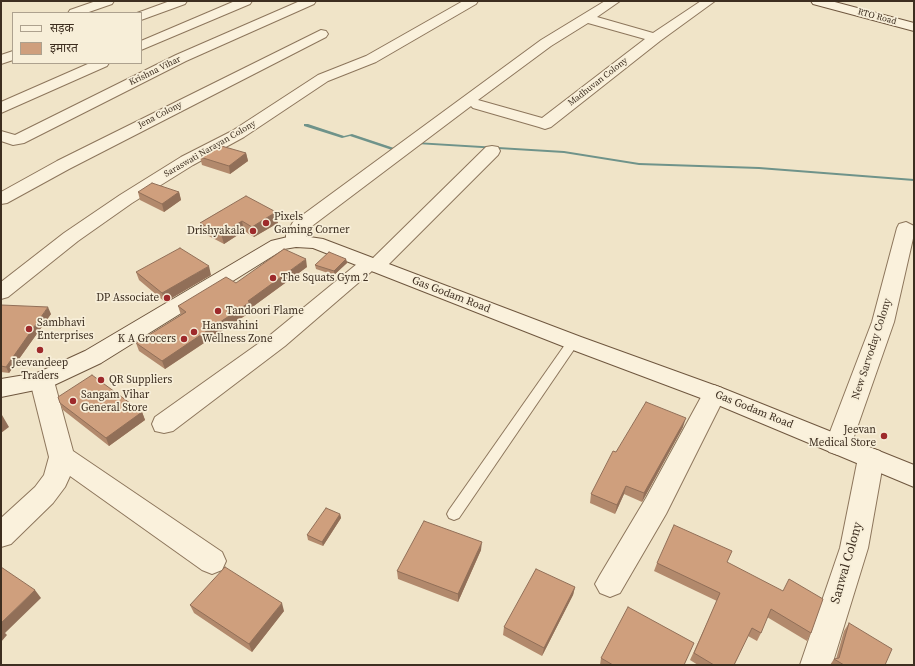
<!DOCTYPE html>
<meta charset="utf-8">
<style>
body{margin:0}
#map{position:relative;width:915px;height:666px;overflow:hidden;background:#f0e4c8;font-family:"Source Serif 4","Noto Sans Devanagari",serif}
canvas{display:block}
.frame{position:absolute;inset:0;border:2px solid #3d2e20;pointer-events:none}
.legend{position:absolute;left:12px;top:12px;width:130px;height:52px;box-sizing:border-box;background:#f7eed8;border:1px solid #ada18e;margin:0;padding:5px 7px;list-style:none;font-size:12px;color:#3d2e20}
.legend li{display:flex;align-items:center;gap:8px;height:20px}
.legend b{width:20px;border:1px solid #ada18e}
</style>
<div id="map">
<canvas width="915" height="666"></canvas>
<div class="frame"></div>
<ul class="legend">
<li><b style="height:5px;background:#faf1dc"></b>सड़क</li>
<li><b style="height:11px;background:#cf9f7d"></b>इमारत</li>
</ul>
</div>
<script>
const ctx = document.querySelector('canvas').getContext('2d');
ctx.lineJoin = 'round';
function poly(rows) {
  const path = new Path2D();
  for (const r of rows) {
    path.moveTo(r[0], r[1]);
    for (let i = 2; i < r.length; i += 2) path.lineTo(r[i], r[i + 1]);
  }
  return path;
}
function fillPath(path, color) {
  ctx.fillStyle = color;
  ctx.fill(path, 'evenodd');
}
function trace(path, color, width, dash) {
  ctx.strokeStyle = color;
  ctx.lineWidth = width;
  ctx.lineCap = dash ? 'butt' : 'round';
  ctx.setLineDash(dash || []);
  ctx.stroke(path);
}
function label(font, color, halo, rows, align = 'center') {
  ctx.font = font + ' "Source Serif 4",serif';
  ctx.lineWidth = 3.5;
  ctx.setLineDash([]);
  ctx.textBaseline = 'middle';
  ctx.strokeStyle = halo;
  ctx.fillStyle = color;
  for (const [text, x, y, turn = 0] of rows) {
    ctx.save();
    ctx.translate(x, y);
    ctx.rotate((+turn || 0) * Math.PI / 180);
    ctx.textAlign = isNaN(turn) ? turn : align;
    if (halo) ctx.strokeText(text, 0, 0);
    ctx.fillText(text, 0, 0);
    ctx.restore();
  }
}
const stream = poly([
 [304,124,308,124,344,136,352,134,394,148,399,146,401,147,395,151,350,136,342,138,304,126,304,124],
 [415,142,564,151,639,163,759,167,914,179,914,181,759,169,639,165,564,153,417,144,415,144,415,142]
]);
const lane = poly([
 [573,338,577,339,579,342,577,345,459,518,454,520,449,518,447,514,449,510,569,339,573,338]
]);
const street = poly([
 [96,1,114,1,112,4,86,13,68,13,70,10,96,1],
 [170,1,187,1,185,4,141,20,141,13,137,13,170,1],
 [235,1,252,1,250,4,141,50,141,41,235,1],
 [300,1,316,1,314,4,186,61,24,143,13,145,1,141,1,131,15,135,176,55,300,1],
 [463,1,478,1,476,4,376,62,328,81,244,137,193,165,132,203,78,241,8,297,1,299,1,282,64,233,120,195,181,157,232,131,318,75,366,56,463,1],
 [605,1,620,1,597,17,653,33,701,1,715,1,660,41,551,127,545,129,539,127,473,108,471,106,308,229,306,234,306,241,303,245,296,247,289,245,286,241,286,234,293,222,541,40,605,1],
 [588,23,645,39,542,118,478,100,551,46,588,23],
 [321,30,326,31,328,34,326,37,69,169,7,203,1,204,1,192,57,161,321,30],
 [13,51,13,60,1,64,1,55,13,51],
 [90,63,109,63,107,66,1,113,1,102,90,63],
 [492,146,498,147,500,151,498,155,383,270,376,272,372,271,285,346,173,431,164,433,155,431,152,424,155,417,269,336,363,259,373,258,486,147,492,146],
 [906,222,914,226,914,234,894,322,851,445,847,452,838,455,829,452,825,445,872,322,897,228,899,224,906,222],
 [42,373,50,375,54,381,73,451,222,552,226,561,222,570,212,574,202,570,70,476,65,487,53,503,11,544,1,547,1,518,35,487,44,475,49,457,30,381,34,375,42,373],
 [714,385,722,388,726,394,666,514,620,593,610,597,600,593,595,584,600,575,646,498,706,388,714,385],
 [871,448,880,451,884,458,868,548,832,665,800,665,840,548,858,458,862,451,871,448]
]);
const secondary = poly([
 [811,1,831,1,914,23,914,31,813,4,811,1],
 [296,235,323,239,581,337,722,388,914,465,914,487,706,400,565,347,313,248,296,247,284,249,101,363,50,387,1,397,1,379,37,373,85,351,271,241,296,235]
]);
const wall = poly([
 [246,153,248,161,230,174,202,165,200,157],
 [138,192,179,192,181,200,164,212,140,200],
 [222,210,278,223,254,237,244,231,224,244,203,233,200,223],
 [346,259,347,263,334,275,316,269,315,265],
 [307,267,251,308,252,311,165,369,139,351,136,343,181,315,178,306,236,283],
 [136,272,211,275,165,302,139,280],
 [1,305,51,314,9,373,1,372],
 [60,403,142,412,145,420,109,446,63,410],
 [683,427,642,502,624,494,615,514,590,503,591,494,616,452],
 [340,514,341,518,323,546,308,540,307,535],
 [481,550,458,602,398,579,397,571],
 [727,562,811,633,807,641,767,617,761,633,757,641,748,636,734,665,698,665,690,660,717,601,654,571,657,563],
 [575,587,573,595,542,656,503,635,504,627],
 [190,605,284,611,252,652,194,613],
 [849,623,885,665,830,665,834,659,836,659,844,631],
 [601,658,684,665,600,665]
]);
const shadedWall = poly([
 [246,153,248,161,230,174,229,166],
 [179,192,181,200,164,212,162,204],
 [276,212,278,223,254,237,252,227],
 [242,221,244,231,224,244,221,234],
 [306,259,307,267,251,308,252,311,165,369,162,361,248,301],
 [346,259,347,263,334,275,334,271],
 [209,266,211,275,165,302,162,293],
 [48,307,51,314,9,373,6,367],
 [142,412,145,420,109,446,106,438],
 [2,415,9,427,1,433,1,416],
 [686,418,683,427,642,502,644,493],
 [626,486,624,494,615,514,617,505],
 [340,514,341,518,323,546,322,542],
 [482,542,481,550,458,602,458,594],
 [575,587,573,595,542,656,544,648],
 [35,590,41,598,5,633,7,635,1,642,1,623],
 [282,603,284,611,252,652,249,644]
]);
const building = poly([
 [218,145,246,153,229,166,200,157,218,145],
 [152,183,179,192,162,204,138,192,152,183],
 [246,196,276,212,252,227,242,221,221,234,200,223,246,196],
 [180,248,209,266,162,293,136,272,180,248],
 [284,249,306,259,248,301,250,302,162,361,136,343,186,312,178,306,226,277,236,283,284,249],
 [329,252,346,259,334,271,315,265,329,252],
 [1,305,48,307,6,367,1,366,1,305],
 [92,375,142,412,106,438,60,403,58,397,92,375],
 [646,402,686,418,644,493,626,486,617,505,591,494,613,451,616,452,646,402],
 [326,508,340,514,322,542,307,535,326,508],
 [424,521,482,542,458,594,397,571,424,521],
 [674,525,732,551,727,562,783,591,789,579,823,599,811,633,771,609,761,633,752,628,734,665,714,665,694,653,720,593,657,563,674,525],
 [1,567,35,590,1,623,1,567],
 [225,567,282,603,249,644,190,605,225,567],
 [536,569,575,587,544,648,504,627,536,569],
 [628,607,694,643,684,665,613,665,601,658,628,607],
 [849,623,892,649,885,665,844,665,834,659,839,658,849,623]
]);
const markers = [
 [266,223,4,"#9e2a2b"],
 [253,231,4,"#9e2a2b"],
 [273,278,4,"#9e2a2b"],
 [167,298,4,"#9e2a2b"],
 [218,311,4,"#9e2a2b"],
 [29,329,4,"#9e2a2b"],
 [194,332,4,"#9e2a2b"],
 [184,339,4,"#9e2a2b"],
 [40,350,4,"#9e2a2b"],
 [101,380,4,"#9e2a2b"],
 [73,401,4,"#9e2a2b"],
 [884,436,4,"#9e2a2b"]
];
const farStreetnames = [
 ["RTO Road",877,17,15],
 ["Krishna Vihar",155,71,-26],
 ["Madhuvan Colony",598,82,-38],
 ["Jena Colony",160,115,-27],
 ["Saraswati Narayan Colony",210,149,-30]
];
const poiNames = [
 ["Pixels",274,217],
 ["Gaming Corner",274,230],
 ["Drishyakala",245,231,"right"],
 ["The Squats Gym 2",281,278],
 ["DP Associate",159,298,"right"],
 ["Tandoori Flame",226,311],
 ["Sambhavi",37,323],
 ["Enterprises",37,336],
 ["Hansvahini",202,326],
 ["Wellness Zone",202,339],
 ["K A Grocers",176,339,"right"],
 ["Jeevandeep",40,363,"center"],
 ["Traders",40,376,"center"],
 ["QR Suppliers",109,380],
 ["Sangam Vihar",81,395],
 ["General Store",81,408],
 ["Jeevan",876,430,"right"],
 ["Medical Store",876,443,"right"]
];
const streetNames = [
 ["Gas Godam Road",451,295,21],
 ["New Sarvoday Colony",872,349,-72],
 ["Gas Godam Road",754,410,22]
];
const nearStreetnames = [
 ["Sanwal Colony",847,563,-74]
];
fillPath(stream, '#6f938a');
trace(lane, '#8d765c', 2);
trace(street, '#8d765c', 2);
trace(secondary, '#6f573f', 2);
fillPath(lane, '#faf1dc');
fillPath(street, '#faf1dc');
fillPath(secondary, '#faf1dc');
fillPath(wall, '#b2896c');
fillPath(shadedWall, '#916f58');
fillPath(building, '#cf9f7d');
trace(building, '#916f58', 1);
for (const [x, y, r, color] of markers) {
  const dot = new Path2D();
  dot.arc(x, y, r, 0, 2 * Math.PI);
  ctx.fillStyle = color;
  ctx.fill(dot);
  trace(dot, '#f7eed8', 1.5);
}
label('9px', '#3d2e20', '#f7eed8', farStreetnames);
label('11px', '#3d2e20', '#f7eed8', poiNames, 'left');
label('11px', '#3d2e20', '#f7eed8', streetNames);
label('13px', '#3d2e20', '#f7eed8', nearStreetnames);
</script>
